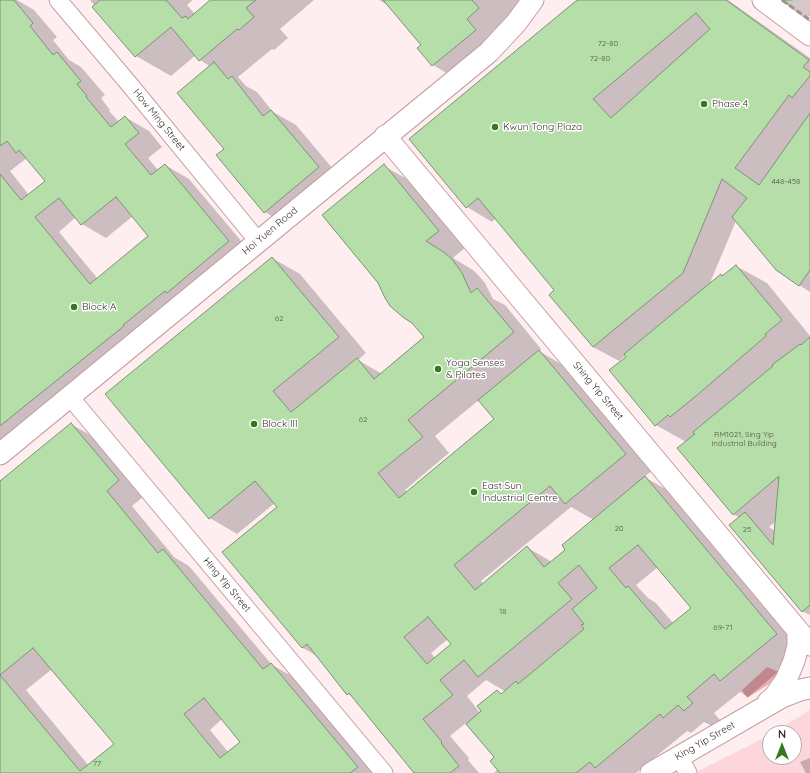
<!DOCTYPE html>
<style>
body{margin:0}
#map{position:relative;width:810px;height:773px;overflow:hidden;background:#ffeef0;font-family:Quicksand,sans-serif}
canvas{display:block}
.north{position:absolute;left:762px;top:725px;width:40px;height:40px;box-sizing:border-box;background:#fff;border:1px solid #b0aaab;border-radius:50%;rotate:0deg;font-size:11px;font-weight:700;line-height:16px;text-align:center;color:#3a2b2c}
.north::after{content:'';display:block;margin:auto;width:14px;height:18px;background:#36791a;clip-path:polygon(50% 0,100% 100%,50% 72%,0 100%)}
</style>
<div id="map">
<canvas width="810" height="773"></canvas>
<div class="north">N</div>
</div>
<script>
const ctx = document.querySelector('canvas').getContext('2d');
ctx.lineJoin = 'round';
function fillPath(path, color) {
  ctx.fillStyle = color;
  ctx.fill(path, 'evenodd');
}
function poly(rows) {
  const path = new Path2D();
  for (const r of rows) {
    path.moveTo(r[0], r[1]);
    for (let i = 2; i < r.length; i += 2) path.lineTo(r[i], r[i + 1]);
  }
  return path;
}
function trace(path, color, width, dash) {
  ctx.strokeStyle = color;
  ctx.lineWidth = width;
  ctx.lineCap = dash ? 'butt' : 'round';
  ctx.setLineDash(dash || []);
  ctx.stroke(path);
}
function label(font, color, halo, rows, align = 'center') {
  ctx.font = font + ' Quicksand,sans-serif';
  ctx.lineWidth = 3;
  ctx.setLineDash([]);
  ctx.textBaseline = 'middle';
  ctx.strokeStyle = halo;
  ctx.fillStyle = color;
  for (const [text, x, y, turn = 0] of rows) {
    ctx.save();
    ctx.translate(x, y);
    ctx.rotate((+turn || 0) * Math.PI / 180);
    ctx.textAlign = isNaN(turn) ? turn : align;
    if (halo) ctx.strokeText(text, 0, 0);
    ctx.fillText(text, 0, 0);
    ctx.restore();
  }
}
const green = poly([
 [810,710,810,773,694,773,770,735,770,757,794,757,794,733,773,733]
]);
const forest = poly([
 [767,667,779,672,769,684,747,698,742,690]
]);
const shadow = poly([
 [0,0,17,0,34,10,57,37,53,40,69,60,81,67,105,95,101,98,110,110,109,111,119,122,125,117,149,131,162,147,148,158,158,170,165,165,189,179,253,255,0,456],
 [27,158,46,181,29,195,10,171],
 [133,216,150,236,98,279,59,232,76,217,82,224,106,238],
 [90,0,193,0,187,5,195,14,212,0,314,0,280,29,288,38,274,50,272,49,238,77,246,86,257,92,273,112,296,125,344,182,290,227,265,212,225,149,211,67,200,60,196,55,171,76,136,56],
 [379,0,519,0,524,6,463,83,433,65,422,45,389,6],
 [578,0,728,0,810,58,810,292,799,285,736,221,709,285,721,275,723,276,736,266,767,283,810,336,810,615,802,611,740,518,733,514,686,442,656,425,626,355,619,361,593,347,550,295,556,290,496,218,492,222,467,207,411,140],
 [776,521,775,531,769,527],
 [785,0,810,0,810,17,800,11],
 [384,166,412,182,466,247,453,258,473,270,479,276,485,283,493,299,505,305,541,349,539,351,566,367,653,470,644,477,673,493,804,650,748,697,740,692,714,713,720,720,712,726,704,722,691,733,687,731,636,773,494,773,498,769,495,758,466,723,450,736,469,758,468,760,479,773,416,773,354,698,348,694,317,656,303,648,223,552,278,507,275,503,237,534,210,518,272,258,300,274,366,353,358,360,382,374,426,337],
 [479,400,495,419,407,492,405,490,449,453,435,436],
 [571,507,594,520,567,550,552,562,528,548,484,584,481,581],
 [658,567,693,608,674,624,656,603,648,598,636,585],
 [448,639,452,644,435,658,431,653],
 [486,680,506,692,503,694,497,691,480,713,467,696],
 [71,424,97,439,144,496,132,506,174,557,189,566,272,665,297,679,375,773,0,773,0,483],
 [52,669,115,744,89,766,26,690],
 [222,719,242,742,229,753,210,730],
 [810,758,810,773,806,773,800,762]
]);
const building = poly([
 [0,0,14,0,33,23,30,26,53,55,57,52,81,81,77,84,87,96,86,97,111,127,125,116,139,133,125,144,151,175,165,164,229,241,167,293,165,291,123,325,124,326,0,426,0,174,21,200,45,181,19,150,16,153,7,141,0,146,0,0],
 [116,197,148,236,90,284,35,217,59,198,81,225,116,197],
 [100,0,166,0,182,18,186,16,188,19,210,0,256,0,246,8,254,17,239,30,237,29,199,61,171,27,135,57,92,7,100,0],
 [383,0,472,0,479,8,467,19,476,30,432,66,417,48,421,45,383,0],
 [577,0,726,0,809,60,803,67,810,72,810,76,792,98,789,95,735,168,759,185,810,113,810,270,799,286,776,270,732,217,747,198,722,179,683,273,593,347,549,295,554,290,478,198,466,208,409,139,577,0],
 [696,13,710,29,611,118,593,99,696,13],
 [783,0,808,0,799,12,783,0],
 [214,62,228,79,232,76,263,116,271,110,319,167,264,213,216,155,224,149,177,93,214,62],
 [384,164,439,231,426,241,445,253,452,259,462,273,471,293,477,288,514,332,408,420,423,437,378,473,399,498,494,419,478,400,539,350,626,454,565,504,550,486,454,565,475,590,527,546,544,567,565,550,562,545,645,476,777,634,720,681,714,674,687,697,693,703,684,711,678,705,663,718,660,714,595,768,590,762,576,773,500,773,490,761,494,757,466,724,481,711,477,706,497,690,501,694,516,681,518,684,584,629,581,625,584,624,572,609,597,588,579,565,558,583,572,599,478,677,464,660,440,680,453,695,423,719,442,742,441,743,459,766,450,773,414,773,349,693,347,695,307,644,302,648,222,552,277,507,255,481,209,519,105,394,272,257,339,337,273,391,291,412,357,358,374,379,424,337,412,323,404,318,390,306,385,298,378,283,322,215,384,164],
 [638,545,691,608,665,629,628,586,626,588,609,568,638,545],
 [428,617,451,644,427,664,404,637,428,617],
 [736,265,782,320,765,334,766,336,696,396,670,417,668,415,655,426,609,370,626,357,624,354,694,296,721,274,722,276,736,265],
 [810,337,810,605,802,612,729,525,745,512,773,545,779,476,733,515,677,448,695,434,693,432,773,366,772,365,800,344,801,345,810,337],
 [71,423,119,480,107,491,158,553,163,549,263,669,271,663,358,767,350,773,0,773,0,481,71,423],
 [33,648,114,744,80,771,0,675,33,648],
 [204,698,240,742,220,758,184,714,204,698]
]);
const highwayTunnel = poly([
 [793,0,810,13]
]);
const minor = poly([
 [58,0,130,85,258,241],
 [70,397,384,773],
 [679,757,688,773]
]);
const major = poly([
 [763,0,810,35],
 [385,136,810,645],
 [0,454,489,52,516,23,533,0],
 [768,702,775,696,786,680,794,661,798,646,798,631],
 [651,773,782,697,800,690,810,688]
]);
const rail = poly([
 [782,0,810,20]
]);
const markers = [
 [704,104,4,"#36791a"],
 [495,127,4,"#36791a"],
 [74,307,4,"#36791a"],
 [438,369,4,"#36791a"],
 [254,424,4,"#36791a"],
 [474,492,4,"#36791a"]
];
const numberNames = [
 ["72-80",608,44],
 ["72-80",600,59],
 ["448-458",786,182],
 ["62",279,319],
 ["62",363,420],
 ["RM1021, Sing Yip",744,435],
 ["Industrial Building",744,444],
 ["20",619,529],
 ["25",747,530],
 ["18",503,612],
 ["69-71",723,628],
 ["77",97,764]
];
const poiNames = [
 ["Phase 4",712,104],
 ["Kwun Tong Plaza",503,127],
 ["Block A",82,307],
 ["Yoga Senses",446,363],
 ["& Pilates",446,375],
 ["Block III",262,424],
 ["East Sun",482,486],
 ["Industrial Centre",482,498]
];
const streetNames = [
 ["How Ming Street",159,120,51],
 ["Hoi Yuen Road",270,231,-40],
 ["Shing Yip Street",598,391,50],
 ["Hing Yip Street",227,585,50],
 ["King Yip Street",705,741,-30]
];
fillPath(green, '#fcd6da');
fillPath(forest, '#efa9b2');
fillPath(shadow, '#0003');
fillPath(building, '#b6dea9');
trace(building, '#7d9177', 1);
trace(highwayTunnel, '#d8c7c9', 22, [22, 11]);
trace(minor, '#c49ea2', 19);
trace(major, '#c49ea2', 23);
trace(minor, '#fff', 17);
trace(major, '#fff', 21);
trace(rail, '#a29294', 3, [6, 3]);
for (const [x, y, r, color] of markers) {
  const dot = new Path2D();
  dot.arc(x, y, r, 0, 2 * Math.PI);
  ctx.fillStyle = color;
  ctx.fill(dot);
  trace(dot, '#fff', 1.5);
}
label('8px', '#59584b', null, numberNames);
label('10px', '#3a2b2c', '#fff', poiNames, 'left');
label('10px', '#3a2b2c', '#fff', streetNames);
</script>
